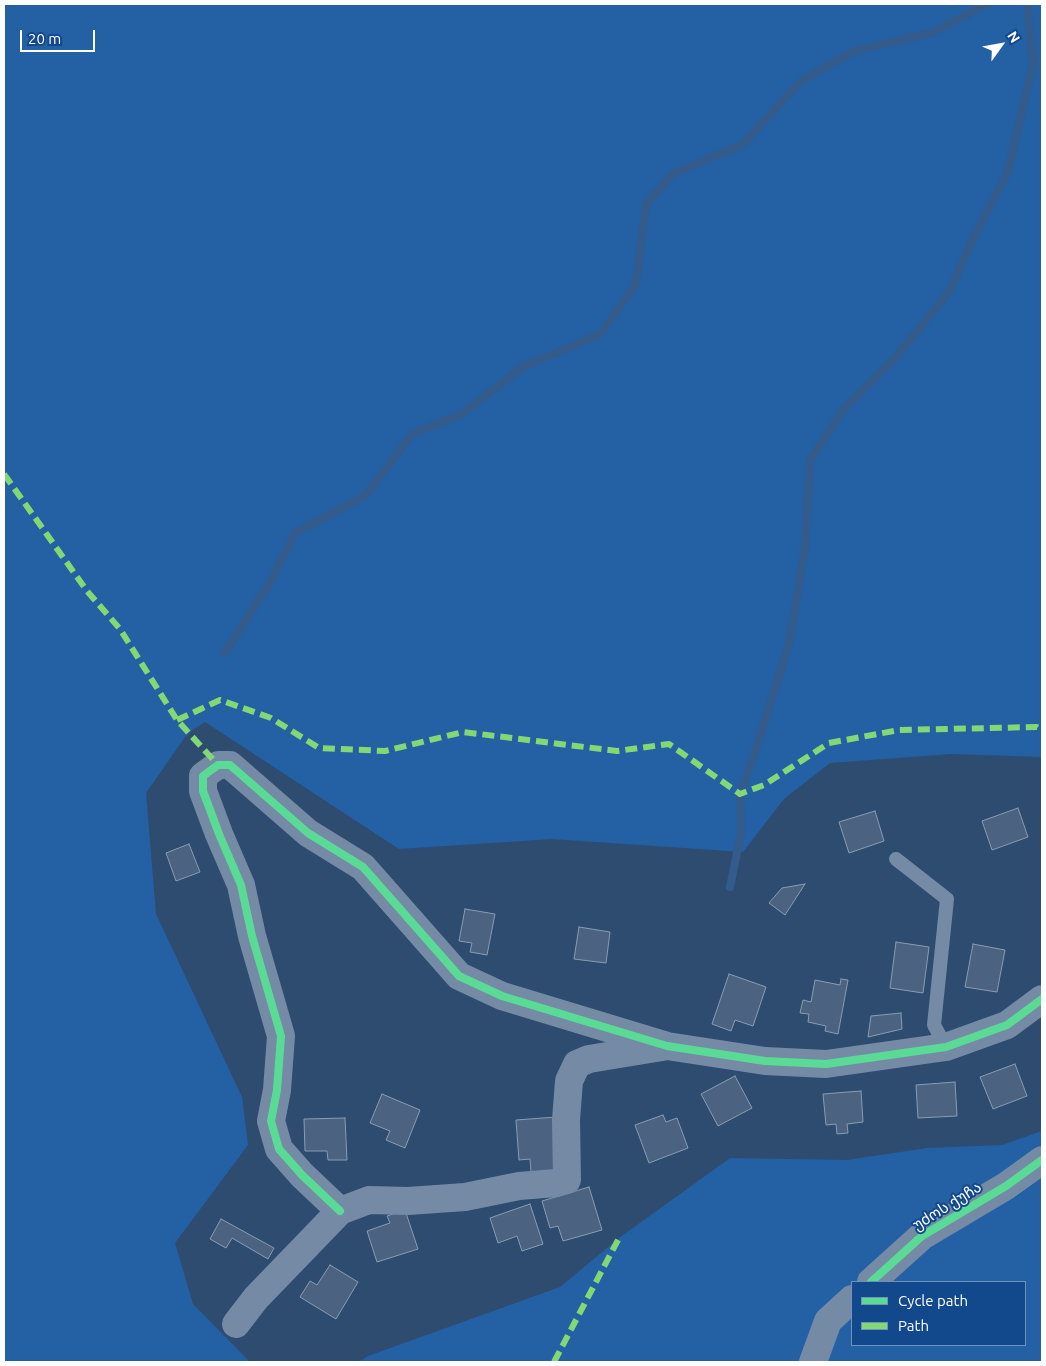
<!DOCTYPE html>
<meta charset="utf-8">
<style>
body{margin:0}
#map{position:relative;width:1046px;height:1366px;overflow:hidden;background:#2e4c70;font-family:Ubuntu,sans-serif}
canvas{display:block}
.frame{position:absolute;inset:0;border:5px solid #fff;pointer-events:none}
.legend{position:absolute;left:851px;top:1281px;width:175px;height:65px;box-sizing:border-box;background:#12498c;border:1px solid #7192ba;margin:0;padding:6px 9px;list-style:none;font-size:15px;color:#fff}
.legend li{display:flex;align-items:center;gap:10px;height:25px}
.legend b{width:25px;border:1px solid #7192ba}
.north{position:absolute;left:976px;top:20px;width:50px;height:50px;-webkit-text-stroke:4px #12498c;paint-order:stroke;rotate:58deg;font-size:14px;font-weight:700;line-height:20px;text-align:center;color:#fff}
.north::after{content:'';display:block;margin:auto;width:18px;height:22px;background:#fff;clip-path:polygon(50% 0,100% 100%,50% 72%,0 100%)}
.scale{position:absolute;left:20px;top:30px;width:75px;height:22px;box-sizing:border-box;border:2px solid #fff;border-top:0;padding-left:6px;font-size:15px;line-height:18px;white-space:nowrap;color:#fff;-webkit-text-stroke:4px #12498c;paint-order:stroke}
</style>
<div id="map">
<canvas width="1046" height="1366"></canvas>
<div class="frame"></div>
<ul class="legend">
<li><b style="height:6px;background:#5adb95"></b>Cycle path</li>
<li><b style="height:6px;background:#83d873"></b>Path</li>
</ul>
<div class="north">N</div>
<div class="scale">20 m</div>
</div>
<script>
const ctx = document.querySelector('canvas').getContext('2d');
ctx.lineJoin = 'round';
function fillPath(path, color) {
  ctx.fillStyle = color;
  ctx.fill(path, 'evenodd');
}
function poly(rows) {
  const path = new Path2D();
  for (const r of rows) {
    path.moveTo(r[0], r[1]);
    for (let i = 2; i < r.length; i += 2) path.lineTo(r[i], r[i + 1]);
  }
  return path;
}
function trace(path, color, width, dash) {
  ctx.strokeStyle = color;
  ctx.lineWidth = width;
  ctx.lineCap = dash ? 'butt' : 'round';
  ctx.setLineDash(dash || []);
  ctx.stroke(path);
}
function label(font, color, halo, rows, align = 'center') {
  ctx.font = font + ' Ubuntu,"Noto Sans Georgian",sans-serif';
  ctx.lineWidth = 4;
  ctx.setLineDash([]);
  ctx.textBaseline = 'middle';
  ctx.strokeStyle = halo;
  ctx.fillStyle = color;
  for (const [text, x, y, turn = 0] of rows) {
    ctx.save();
    ctx.translate(x, y);
    ctx.rotate((+turn || 0) * Math.PI / 180);
    ctx.textAlign = isNaN(turn) ? turn : align;
    if (halo) ctx.strokeText(text, 0, 0);
    ctx.fillText(text, 0, 0);
    ctx.restore();
  }
}
const green = poly([
 [4,4,1042,4,1042,757,951,754,830,763,784,799,743,852,552,839,399,849,205,722,194,729,185,737,146,793,156,914,242,1097,248,1145,175,1243,193,1304,250,1362,4,1362],
 [1042,1131,1042,1362,359,1362,368,1356,560,1287,619,1238,730,1158,847,1160,927,1148,1002,1145],
 [852,1282,1025,1282,1025,1345,852,1345]
]);
const stream = poly([
 [224,654,269,584,295,533,366,495,412,434,460,415,523,367,600,334,636,284,646,204,674,173,742,145,801,81,854,51,931,33,987,4],
 [730,887,741,833,740,794,754,755,789,644,805,548,810,460,844,409,896,357,949,292,973,239,1008,172,1033,63,1027,4]
]);
const building = poly([
 [1018,808,1028,837,992,850,982,821,1018,808],
 [875,811,884,841,849,853,839,822,875,811],
 [189,844,200,872,176,881,166,853,189,844],
 [805,884,785,915,769,903,782,888,805,884],
 [465,909,495,914,487,955,470,952,472,943,459,941,465,909],
 [579,927,610,932,606,963,574,959,579,927],
 [896,942,929,947,923,993,890,988,896,942],
 [973,944,1005,950,997,992,965,987,973,944],
 [729,974,766,987,753,1026,735,1020,731,1031,712,1024,729,974],
 [841,979,848,980,838,1034,825,1031,826,1026,808,1022,809,1014,800,1013,803,1000,811,1002,815,980,840,985,841,979],
 [901,1013,902,1029,868,1037,871,1016,901,1013],
 [1015,1064,1027,1096,993,1109,980,1077,1015,1064],
 [735,1076,752,1108,718,1126,701,1094,735,1076],
 [955,1082,957,1116,918,1118,916,1085,955,1082],
 [861,1091,863,1122,847,1124,848,1133,837,1134,836,1124,826,1125,823,1094,861,1091],
 [382,1094,420,1110,405,1148,386,1140,390,1131,370,1123,382,1094],
 [663,1115,666,1122,677,1118,688,1148,649,1163,635,1125,663,1115],
 [556,1117,561,1170,531,1172,530,1159,519,1160,516,1120,556,1117],
 [345,1118,347,1160,328,1160,327,1151,305,1151,304,1119,345,1118],
 [589,1187,602,1230,563,1241,558,1226,550,1228,542,1201,589,1187],
 [530,1204,543,1244,522,1251,517,1236,498,1243,490,1218,530,1204],
 [405,1210,418,1249,377,1262,367,1231,390,1223,387,1216,405,1210],
 [221,1219,274,1248,268,1259,232,1238,226,1248,210,1239,221,1219],
 [330,1265,358,1282,336,1319,300,1297,310,1281,317,1285,330,1265]
]);
const lane = poly([
 [896,859,947,899,934,1025,946,1047]
]);
const street = poly([
 [340,1211,302,1175,279,1149,271,1121,277,1090,281,1036,252,936,241,885,219,834,203,791,203,776,218,765,230,765,308,833,363,867,459,976,502,996,667,1046,765,1061,826,1064,946,1047,1007,1025,1042,999],
 [871,1282,922,1236,1006,1186,1042,1160],
 [236,1324,256,1298,340,1211,369,1200,408,1201,465,1197,519,1186,556,1183,567,1180,566,1120,569,1081,577,1064,589,1059,662,1047],
 [813,1362,828,1321,852,1299]
]);
const quiet = poly([
 [4,474,87,591,120,629,177,720,218,765],
 [177,720,220,700,271,718,319,748,385,751,463,732,617,751,669,744,740,794,764,785,829,743,899,730,1037,727,1042,730],
 [554,1362,619,1238]
]);
const cycleway = poly([
 [340,1211,302,1175,279,1149,271,1121,277,1090,281,1036,252,936,241,885,219,834,203,791,203,776,218,765,230,765,308,833,363,867,459,976,502,996,667,1046,765,1061,826,1064,946,1047,1007,1025,1042,999],
 [871,1282,922,1236,1006,1186,1042,1160]
]);
const streetNames = [
 ["უძოს ქუჩა",947,1206,-32]
];
fillPath(green, '#2460a4');
trace(stream, '#335b8b', 8);
fillPath(building, '#4b6380');
trace(building, '#899cb3', 1);
trace(lane, '#758ba5', 14);
trace(street, '#758ba5', 28);
trace(quiet, '#83d873', 6, [12, 6]);
trace(cycleway, '#5adb95', 8);
label('15px', '#fff', '#12498c', streetNames);
</script>
